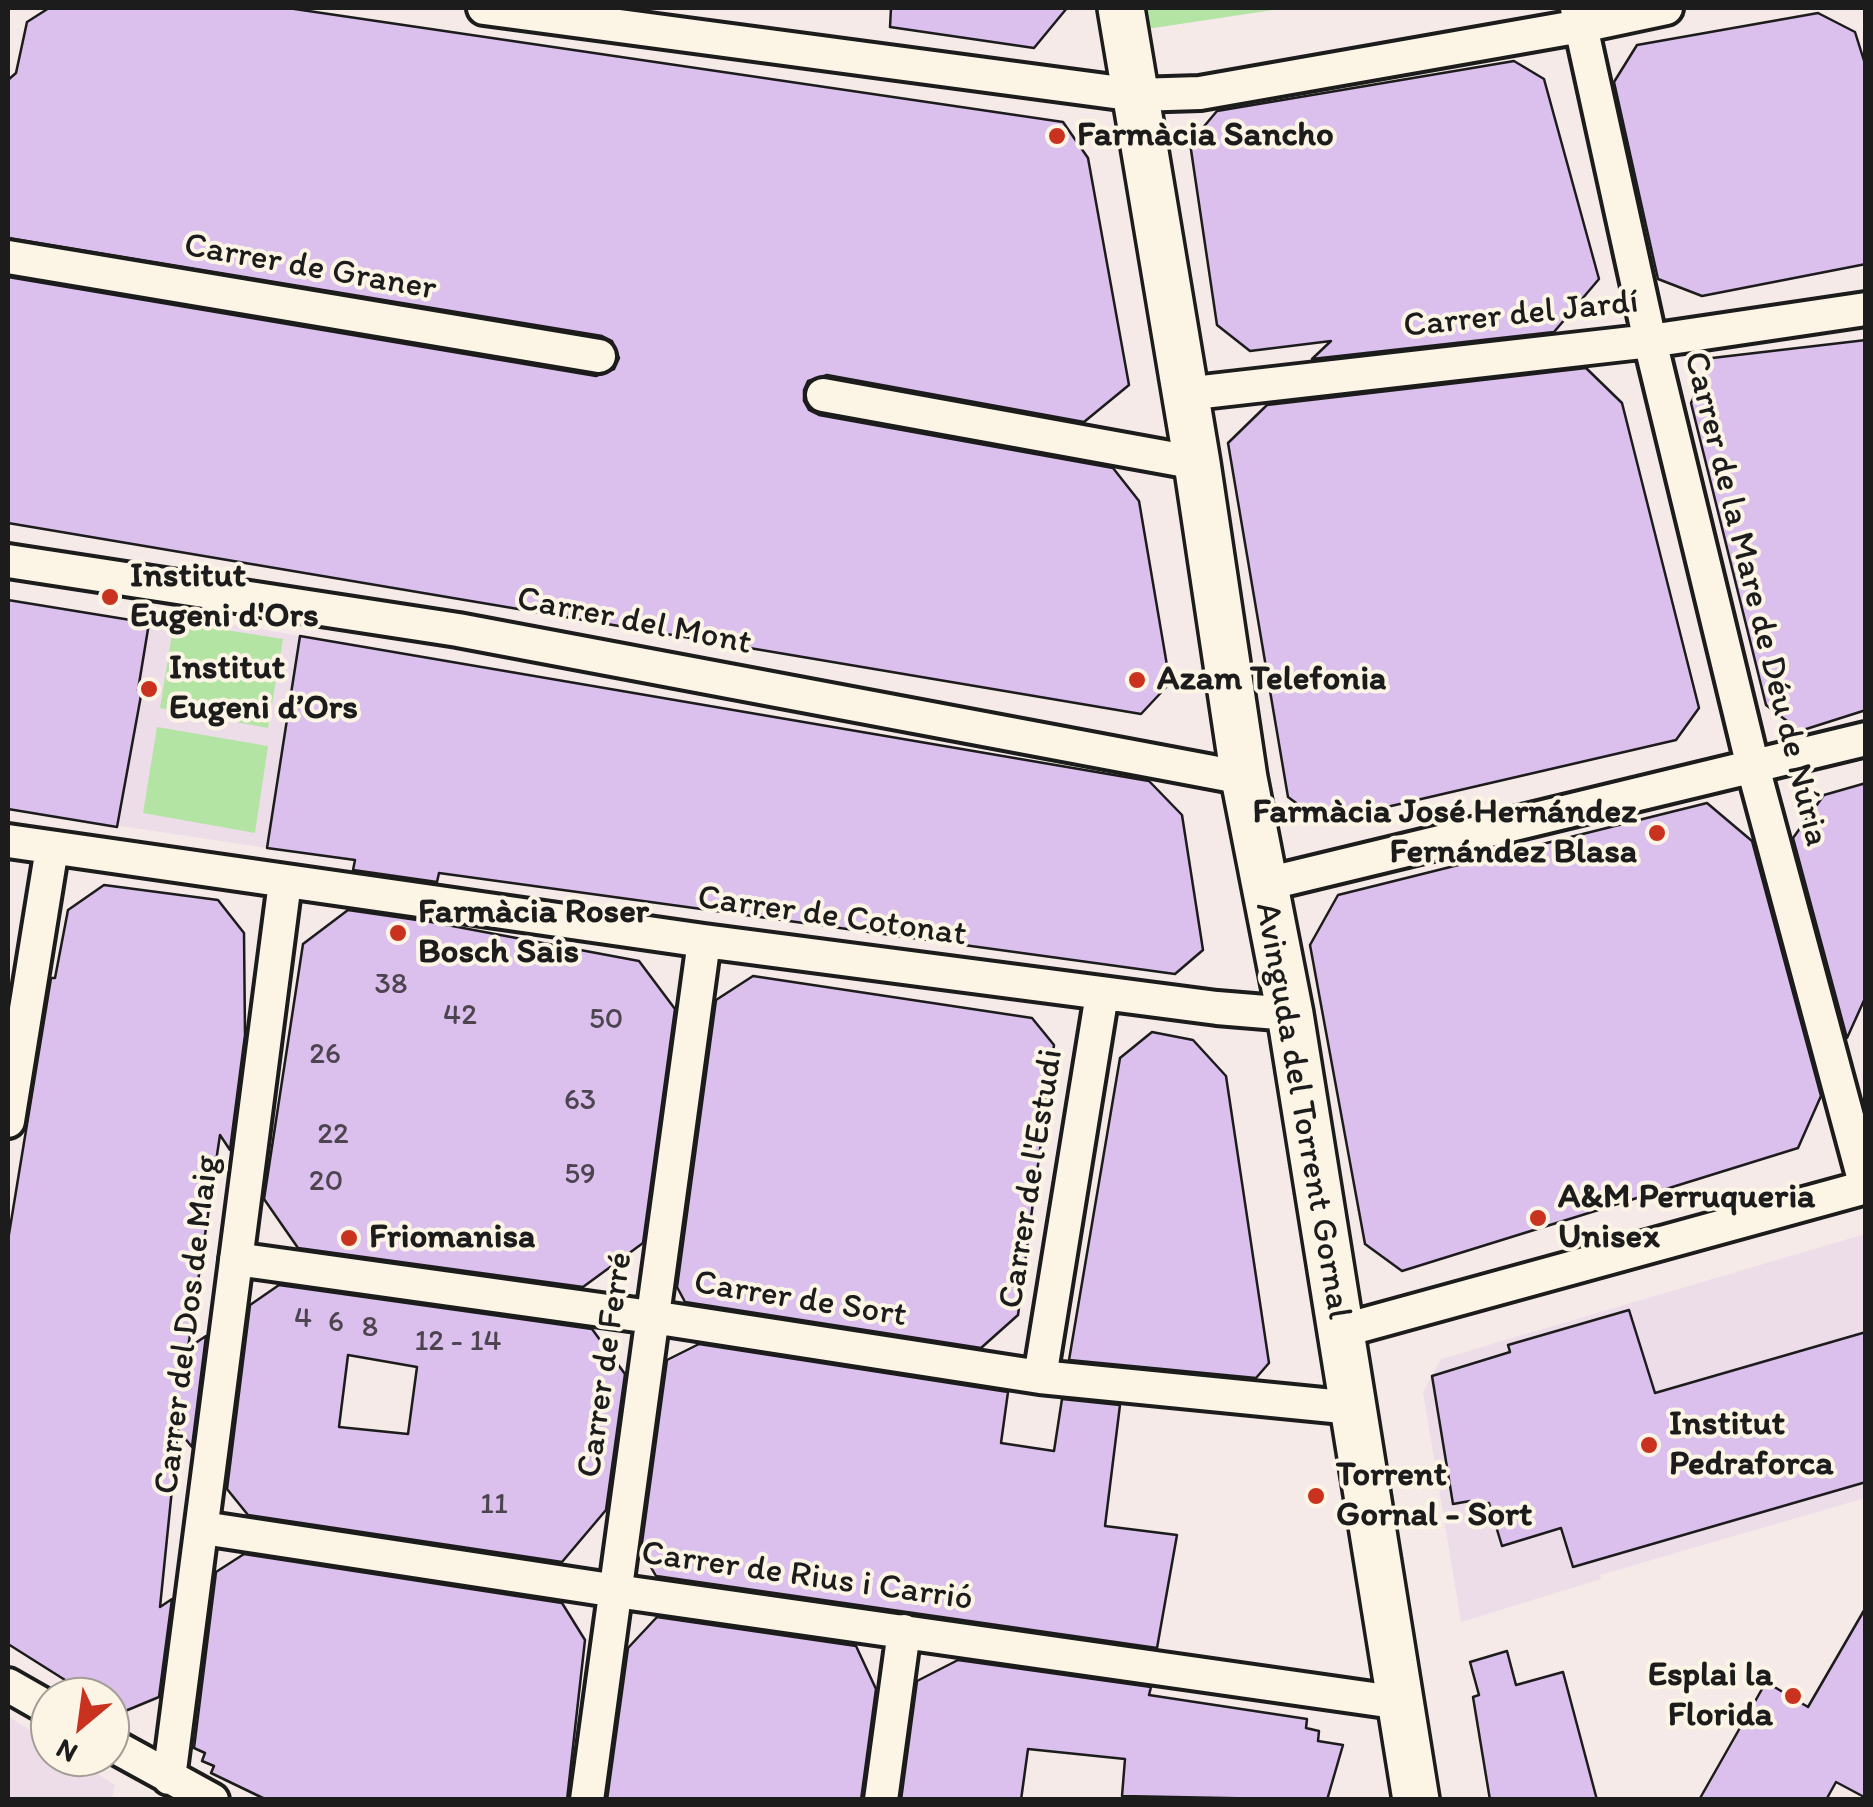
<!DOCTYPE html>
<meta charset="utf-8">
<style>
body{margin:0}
#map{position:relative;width:1873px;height:1807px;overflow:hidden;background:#f5eae7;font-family:Itim,sans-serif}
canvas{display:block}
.frame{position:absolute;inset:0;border:10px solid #1c1c1c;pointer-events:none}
.north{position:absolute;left:30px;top:1677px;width:100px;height:100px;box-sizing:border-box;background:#fcf5e5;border:2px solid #a29e95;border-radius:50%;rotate:209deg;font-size:28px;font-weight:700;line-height:40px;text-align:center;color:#1c1c1c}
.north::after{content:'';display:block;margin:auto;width:35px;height:45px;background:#c8321e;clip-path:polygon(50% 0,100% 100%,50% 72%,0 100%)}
</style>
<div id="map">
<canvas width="1873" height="1807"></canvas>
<div class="frame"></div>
<div class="north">N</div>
</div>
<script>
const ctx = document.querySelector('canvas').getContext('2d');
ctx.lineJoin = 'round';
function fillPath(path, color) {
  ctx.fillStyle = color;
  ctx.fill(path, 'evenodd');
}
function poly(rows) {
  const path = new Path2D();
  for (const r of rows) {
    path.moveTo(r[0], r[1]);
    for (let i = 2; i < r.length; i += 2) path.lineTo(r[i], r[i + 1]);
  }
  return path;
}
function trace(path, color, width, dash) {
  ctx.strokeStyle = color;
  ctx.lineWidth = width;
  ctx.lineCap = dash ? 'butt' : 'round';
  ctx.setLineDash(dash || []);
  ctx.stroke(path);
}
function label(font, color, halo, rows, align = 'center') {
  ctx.font = font + ' Itim,sans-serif';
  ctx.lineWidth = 8;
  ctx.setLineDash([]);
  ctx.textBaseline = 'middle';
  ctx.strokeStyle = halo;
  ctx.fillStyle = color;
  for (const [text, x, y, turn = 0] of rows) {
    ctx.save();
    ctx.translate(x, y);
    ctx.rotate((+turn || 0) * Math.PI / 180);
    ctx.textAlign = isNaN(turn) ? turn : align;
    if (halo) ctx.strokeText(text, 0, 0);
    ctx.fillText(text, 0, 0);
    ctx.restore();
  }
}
const built = poly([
 [8,600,148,622,150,610,300,636,267,848,8,809],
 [1865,1234,1865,1498,1600,1575,1601,1579,1461,1622,1423,1392,1441,1359],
 [8,1716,50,1743,50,1757,71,1757,115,1785,112,1799,8,1799]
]);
const green = poly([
 [1144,8,1286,8,1147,29],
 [174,622,283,639,268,728,160,708],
 [157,727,268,746,255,833,143,813]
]);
const building = poly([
 [49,8,288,8,1063,122,1088,158,1129,385,1084,422,827,375,808,381,804,390,804,401,809,410,819,415,1113,468,1139,501,1170,683,1141,714,8,523,8,277,596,376,614,369,619,358,612,341,602,336,8,238,8,80,16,73,27,22,49,8],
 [891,8,1067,8,1034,48,890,27,891,8],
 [1818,13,1855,32,1866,67,1866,264,1702,296,1658,279,1614,82,1637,45,1818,13],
 [1514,61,1544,79,1599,279,1554,332,1312,359,1331,341,1250,351,1217,325,1190,143,1217,111,1514,61],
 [1866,340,1866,710,1800,731,1766,705,1691,403,1712,358,1866,340],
 [1586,368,1622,403,1699,708,1676,740,1322,822,1288,797,1228,443,1267,405,1586,368],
 [8,600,149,623,138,690,142,690,117,827,8,809,8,600],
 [300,636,1149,781,1182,815,1203,950,1175,974,439,873,437,882,353,870,355,860,267,848,300,636],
 [1866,783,1866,996,1847,1038,1793,838,1824,795,1866,783],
 [1707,803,1752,841,1821,1096,1798,1148,1402,1271,1365,1244,1310,945,1338,895,1707,803],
 [104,885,218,900,244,933,245,1035,230,1150,220,1135,188,1348,206,1336,192,1447,178,1430,160,1607,172,1599,159,1697,118,1714,110,1709,110,1697,92,1697,8,1644,8,1240,51,978,55,978,68,910,104,885],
 [348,910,431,922,639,961,675,1009,643,1243,583,1287,298,1248,264,1199,303,944,348,910],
 [753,976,1032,1018,1054,1045,1018,1315,981,1348,685,1302,677,1287,716,1000,753,976],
 [1152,1032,1193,1040,1226,1076,1269,1363,1256,1378,1069,1360,1120,1058,1152,1032],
 [279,1285,592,1329,625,1374,606,1510,562,1562,248,1515,227,1489,250,1305,279,1285],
 [348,1355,417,1367,408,1434,339,1427,348,1355],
 [1629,1310,1655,1393,1866,1332,1866,1482,1573,1567,1561,1528,1502,1546,1489,1503,1472,1507,1470,1501,1453,1504,1432,1376,1510,1352,1508,1345,1629,1310],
 [699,1344,1008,1392,1001,1443,1054,1451,1062,1399,1120,1405,1105,1526,1177,1535,1157,1648,656,1576,641,1550,667,1360,699,1344],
 [244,1554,562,1603,585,1640,567,1800,267,1800,211,1773,214,1766,202,1761,205,1753,194,1748,216,1572,244,1554],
 [1866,1607,1866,1798,1836,1782,1826,1800,1699,1800,1766,1682,1808,1707,1866,1607],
 [657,1617,856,1646,876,1689,861,1800,607,1800,628,1648,657,1617],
 [1507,1651,1516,1685,1563,1672,1597,1800,1490,1800,1473,1697,1479,1695,1470,1662,1507,1651],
 [958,1660,1151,1687,1149,1695,1307,1719,1306,1728,1319,1731,1318,1741,1343,1745,1327,1800,1122,1796,1125,1759,1028,1749,1021,1800,901,1800,917,1681,958,1660]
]);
const street = poly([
 [484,8,1136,95,1200,93,1581,26,1666,8],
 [8,257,599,356],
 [1185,394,1650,341,1866,309],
 [823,395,1197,463],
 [8,561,458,630,1244,778],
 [8,841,704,941,1217,1008,1290,1014],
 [1262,885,1866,739],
 [8,1121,52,848],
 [236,1259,665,1319,1040,1377,1353,1408],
 [1341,1331,1866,1187,1753,767,1650,341,1577,8],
 [1040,1377,1102,994],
 [203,1528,630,1593,1401,1703],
 [8,1685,50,1709],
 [110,1744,212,1800],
 [169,1778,285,882],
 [587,1800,704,941],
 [881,1800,904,1631]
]);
const secondary = poly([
 [1121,8,1197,463,1244,778,1290,1014,1416,1800]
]);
const markers = [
 [1057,136,10,"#c8321e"],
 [110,597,10,"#c8321e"],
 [1137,680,10,"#c8321e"],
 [149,689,10,"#c8321e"],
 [1657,833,10,"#c8321e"],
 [398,933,10,"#c8321e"],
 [1538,1218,10,"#c8321e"],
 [349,1238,10,"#c8321e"],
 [1649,1445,10,"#c8321e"],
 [1316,1496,10,"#c8321e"],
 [1793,1696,10,"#c8321e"]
];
const numberNames = [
 ["38",391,985],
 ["42",460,1016],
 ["50",606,1020],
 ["26",325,1055],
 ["63",580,1101],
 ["22",333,1135],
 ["59",580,1175],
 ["20",326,1182],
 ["4",303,1319],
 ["6",336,1323],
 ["8",370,1328],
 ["12 - 14",458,1342],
 ["11",494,1505]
];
const poiNames = [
 ["Farmàcia Sancho",1077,136],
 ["Institut",130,577],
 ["Eugeni d'Ors",130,617],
 ["Institut",169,669],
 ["Eugeni d’Ors",169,709],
 ["Azam Telefonia",1157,680],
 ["Farmàcia José Hernández",1637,813,"right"],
 ["Fernández Blasa",1637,853,"right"],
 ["Farmàcia Roser",418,913],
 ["Bosch Sais",418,953],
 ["A&M Perruqueria",1558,1198],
 ["Unisex",1558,1238],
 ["Friomanisa",369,1238],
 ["Institut",1669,1425],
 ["Pedraforca",1669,1465],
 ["Torrent",1336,1476],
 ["Gornal - Sort",1336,1516],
 ["Esplai la",1773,1676,"right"],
 ["Florida",1773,1716,"right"]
];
const streetNames = [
 ["Carrer de Graner",310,268,10],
 ["Carrer del Jardí",1521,315,-6],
 ["Carrer de la Mare de Déu de Núria",1755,599,76],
 ["Carrer del Mont",634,622,11],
 ["Carrer de Cotonat",832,917,8],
 ["Avinguda del Torrent Gornal",1302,1111,80],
 ["Carrer de l'Estudi",1032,1179,-81],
 ["Carrer de Sort",800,1300,9],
 ["Carrer del Dos de Maig",188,1325,-83],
 ["Carrer de Ferré",606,1365,-82],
 ["Carrer de Rius i Carrió",807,1577,8]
];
fillPath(built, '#eddde9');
fillPath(green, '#b3e4a4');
fillPath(building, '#dbbfed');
trace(building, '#1c1c1c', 2.5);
trace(street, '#1c1c1c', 40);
trace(secondary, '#1c1c1c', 52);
trace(street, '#fcf5e5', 32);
trace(secondary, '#fcf5e5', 45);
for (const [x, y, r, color] of markers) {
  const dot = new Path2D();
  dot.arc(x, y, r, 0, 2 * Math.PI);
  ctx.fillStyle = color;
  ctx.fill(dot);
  trace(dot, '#fcf5e5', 4);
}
label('30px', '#4c4550', null, numberNames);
label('bold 35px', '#1c1c1c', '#fcf5e5', poiNames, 'left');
label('35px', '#1c1c1c', '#fcf5e5', streetNames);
</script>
